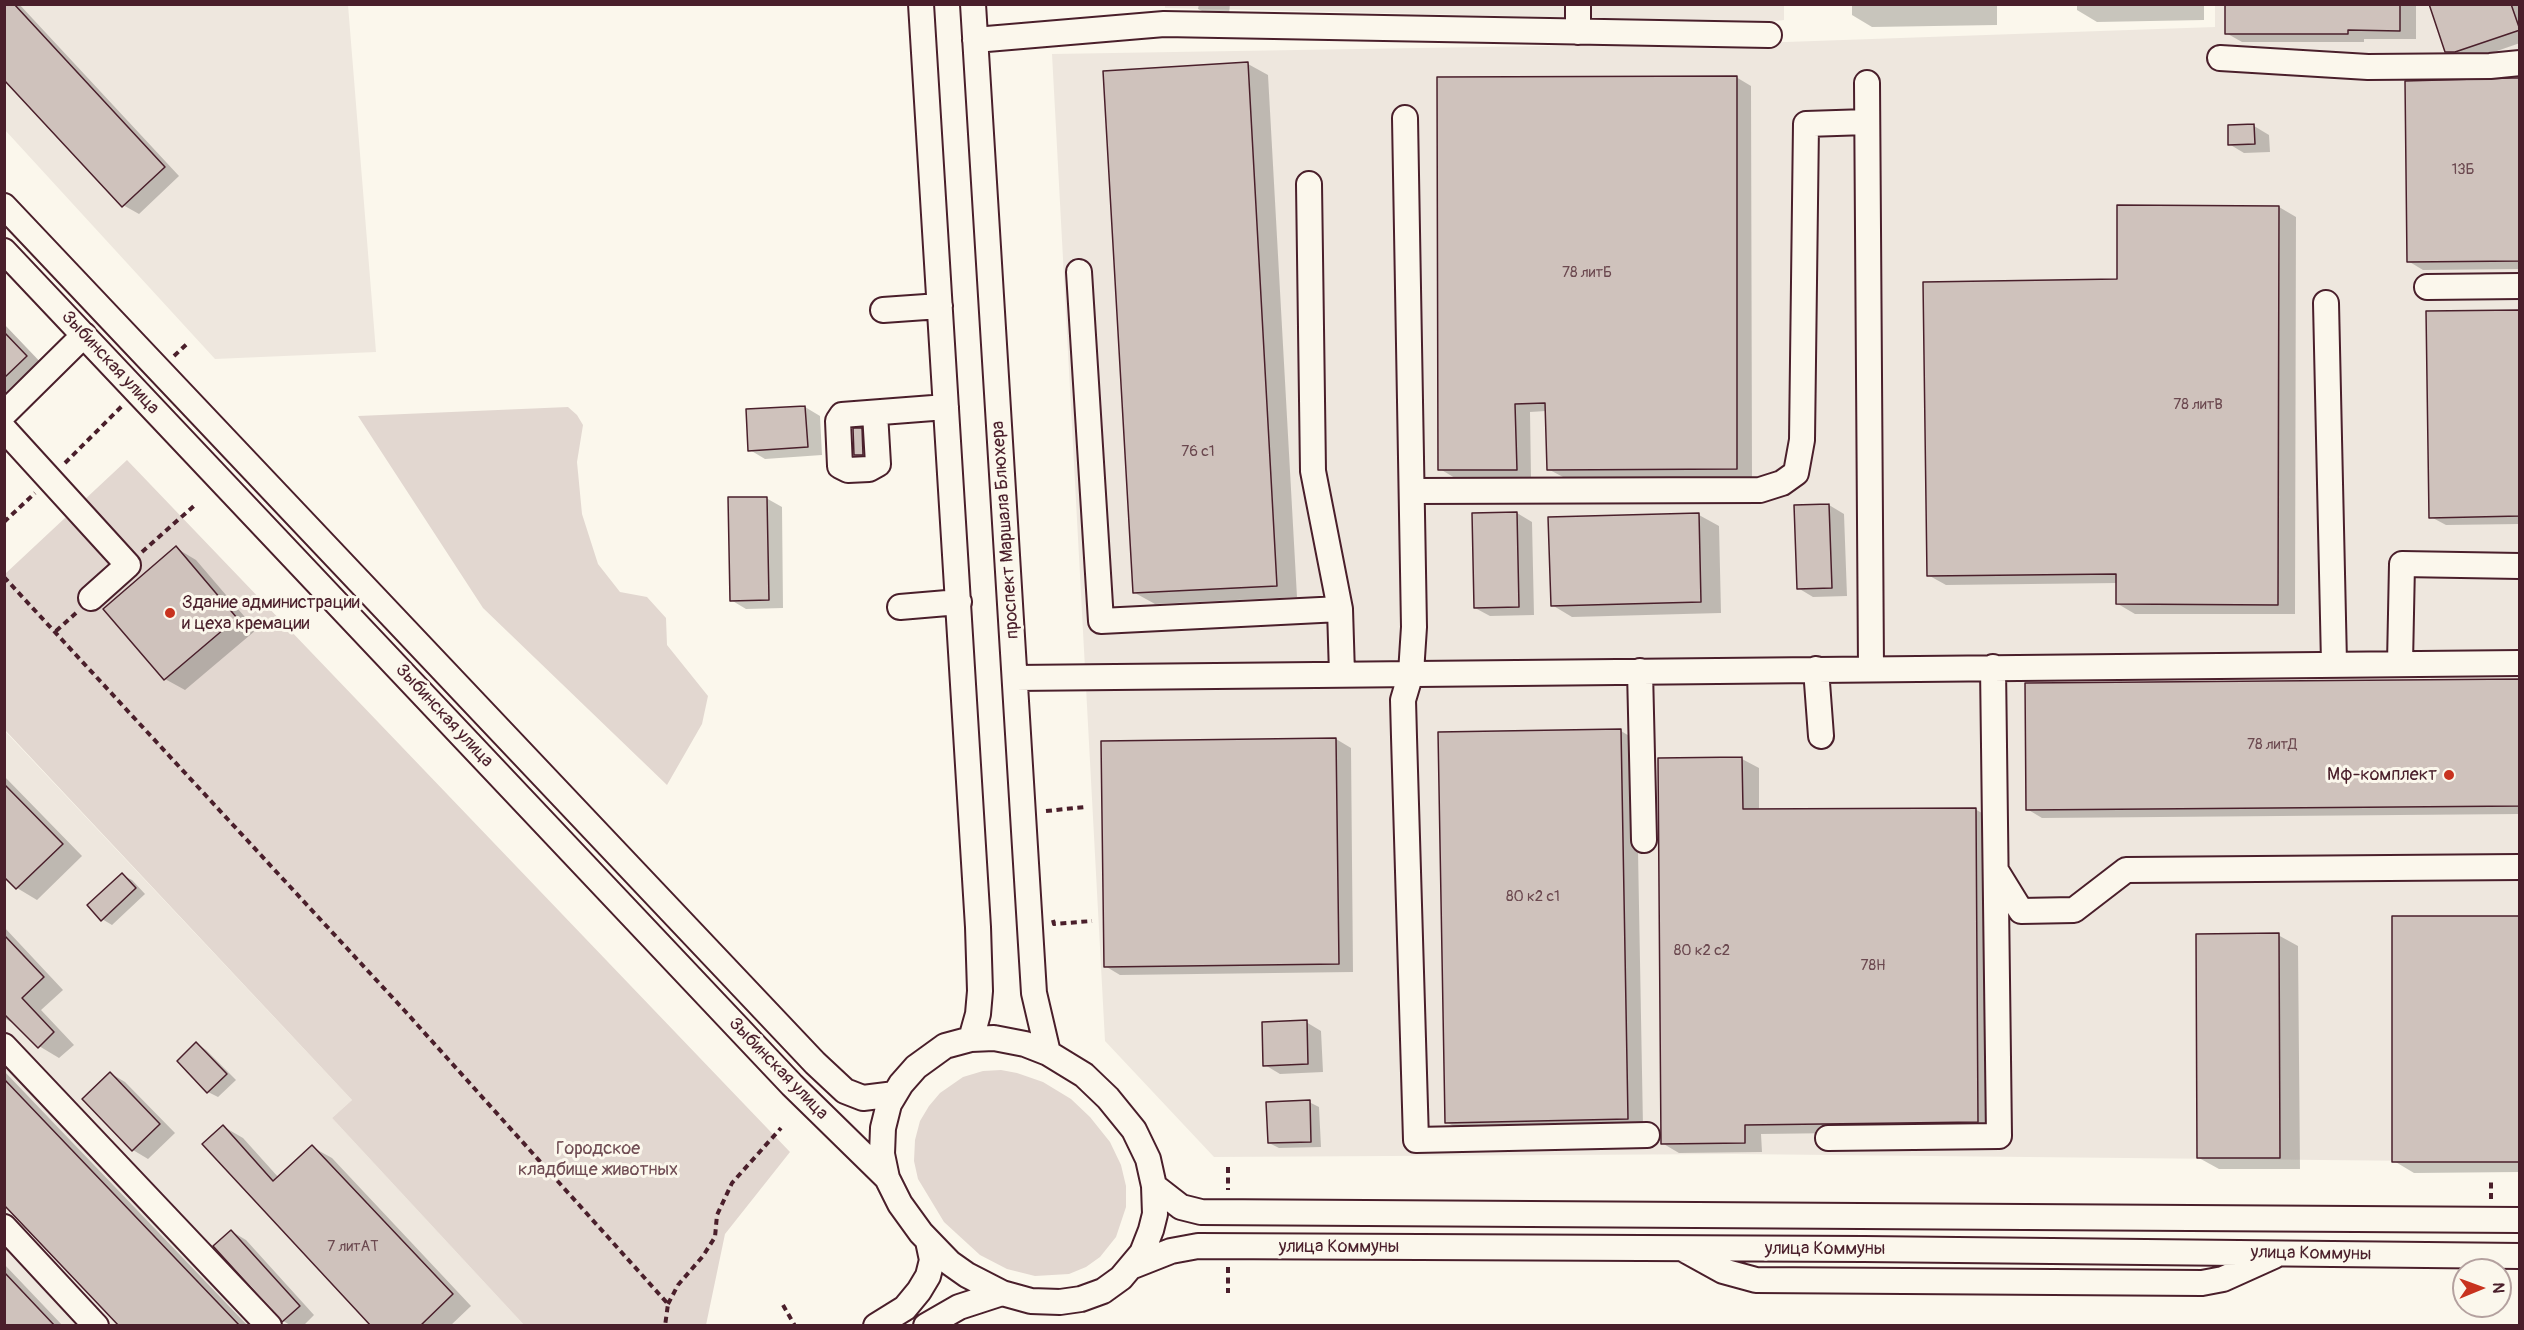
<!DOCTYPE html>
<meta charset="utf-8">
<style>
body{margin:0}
#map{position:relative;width:2524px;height:1330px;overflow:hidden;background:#fbf7ec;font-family:Pangolin,sans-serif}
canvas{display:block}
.frame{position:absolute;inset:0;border:6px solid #4a1f2b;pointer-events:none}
.north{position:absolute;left:2452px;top:1258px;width:60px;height:60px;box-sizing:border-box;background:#fbf7ec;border:2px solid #b4a19f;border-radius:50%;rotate:89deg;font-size:16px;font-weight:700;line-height:24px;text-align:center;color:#4a1f2b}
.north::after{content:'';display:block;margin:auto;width:21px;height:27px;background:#c8321e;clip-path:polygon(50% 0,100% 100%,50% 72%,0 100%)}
</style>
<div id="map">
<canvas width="2524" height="1330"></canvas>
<div class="frame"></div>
<div class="north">N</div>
</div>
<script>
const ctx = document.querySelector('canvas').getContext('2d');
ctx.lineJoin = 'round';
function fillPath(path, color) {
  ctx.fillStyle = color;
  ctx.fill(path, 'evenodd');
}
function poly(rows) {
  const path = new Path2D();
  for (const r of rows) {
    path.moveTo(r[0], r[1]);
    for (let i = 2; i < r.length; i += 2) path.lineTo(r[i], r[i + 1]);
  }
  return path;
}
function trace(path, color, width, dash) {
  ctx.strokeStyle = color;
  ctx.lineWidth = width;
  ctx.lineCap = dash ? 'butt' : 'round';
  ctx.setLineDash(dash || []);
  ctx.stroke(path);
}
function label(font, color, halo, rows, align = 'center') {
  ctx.font = font + ' Pangolin,sans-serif';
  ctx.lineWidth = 6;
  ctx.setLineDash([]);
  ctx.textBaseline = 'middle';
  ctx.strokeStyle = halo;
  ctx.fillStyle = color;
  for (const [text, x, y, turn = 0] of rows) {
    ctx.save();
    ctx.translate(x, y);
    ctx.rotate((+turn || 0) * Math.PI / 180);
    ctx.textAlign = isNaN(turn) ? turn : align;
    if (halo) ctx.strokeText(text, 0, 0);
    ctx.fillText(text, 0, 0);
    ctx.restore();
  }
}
const built = poly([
 [1784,4,1784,20,1769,22,1165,8,1165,5],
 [5,5,348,5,376,352,215,359,5,130],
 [2215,5,2519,5,2519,1162,1734,1154,1214,1157,1105,1041,1052,54,1786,42,2215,27],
 [5,325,39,361,5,392],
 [4,730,352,1100,332,1118,524,1325,5,1325]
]);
const green = poly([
 [568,407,577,415,583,425,577,462,582,514,598,564,620,592,647,597,666,618,667,645,708,696,702,724,667,785,483,608,358,416],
 [127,460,790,1152,725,1234,706,1325,524,1325,332,1118,352,1100,5,730,5,574],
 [1001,1070,1017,1073,1043,1082,1071,1099,1090,1117,1110,1142,1121,1165,1126,1186,1126,1207,1116,1237,1100,1257,1086,1267,1069,1274,1035,1276,1007,1269,980,1255,944,1222,918,1179,914,1161,915,1140,920,1121,929,1106,940,1093,963,1077,983,1071]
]);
const shadow = poly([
 [4,4,19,4,179,176,139,214,123,205],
 [1199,4,1230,4,1229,15,1208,14,1198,9],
 [1852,4,1997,4,1997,25,1872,27,1852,15],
 [2077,4,2204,4,2204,20,2097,22,2077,10],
 [2226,4,2416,4,2416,39,2364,39,2364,42,2242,42,2226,33],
 [2430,4,2520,4,2520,43,2471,60,2462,60,2446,51],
 [1248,64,1268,75,1297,597,1155,604,1135,593],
 [1736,77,1751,86,1752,477,1563,477,1548,469,1546,411,1530,412,1531,477,1455,478,1440,469],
 [2520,80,2520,269,2423,270,2408,261],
 [2254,126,2269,135,2270,152,2244,153,2229,144],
 [2279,207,2296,217,2295,614,2135,614,2118,604,2118,583,1946,585,1928,575,2119,281],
 [2520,311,2520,524,2446,525,2431,517],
 [4,324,47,369,4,408],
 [805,407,820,416,822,455,765,459,750,450],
 [861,429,871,435,865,460,855,455],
 [766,498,782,507,783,608,746,609,731,600],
 [1829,505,1844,514,1847,596,1813,597,1798,588],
 [1517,513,1532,522,1534,615,1490,616,1475,608,1473,514],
 [1699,515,1719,526,1721,613,1572,617,1552,605],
 [176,548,196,560,256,630,185,690,165,679],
 [2520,681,2520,814,2042,818,2027,809],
 [1621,731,1636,740,1643,1127,1461,1130,1446,1122,1440,734],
 [1336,739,1351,748,1353,972,1120,975,1105,966],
 [1742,759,1759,768,1759,811,1975,809,1992,819,1995,1131,1761,1134,1762,1152,1679,1153,1662,1143],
 [4,776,82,856,37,900,17,888,4,875],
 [122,875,132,880,145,894,112,925,102,919],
 [2519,917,2520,1172,2414,1173,2394,1161],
 [4,927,63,990,41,1010,74,1045,59,1058,39,1046,20,1027,4,1018],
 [2278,935,2298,946,2300,1169,2219,1169,2199,1158],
 [1306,1022,1321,1031,1323,1072,1280,1074,1265,1065],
 [197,1044,206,1050,236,1080,218,1097,208,1092],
 [4,1071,248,1326,122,1326,4,1203],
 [110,1073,125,1082,175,1133,148,1159,133,1150,84,1099],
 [1309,1102,1319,1107,1321,1147,1279,1148,1269,1143],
 [224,1127,243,1138,279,1178,312,1147,332,1158,471,1306,450,1326,373,1326],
 [231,1231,246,1240,314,1315,303,1326,292,1326,283,1321],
 [4,1264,63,1326,4,1326]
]);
const building = poly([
 [4,4,14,4,165,167,122,207,4,80,4,4],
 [2225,4,2400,4,2400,31,2348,30,2348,34,2225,34,2225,4],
 [2429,4,2511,4,2520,30,2455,52,2445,52,2429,4],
 [1248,62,1277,586,1133,593,1103,71,1248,62],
 [1737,76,1737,469,1547,470,1545,403,1515,404,1517,470,1438,470,1437,77,1737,76],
 [2512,78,2520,78,2520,261,2407,262,2405,81,2512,78],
 [2254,124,2255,144,2228,145,2228,125,2254,124],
 [2117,205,2279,206,2278,605,2116,604,2116,574,1927,576,1923,282,2117,279,2117,205],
 [2520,310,2520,516,2429,518,2426,311,2520,310],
 [4,332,27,356,4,378,4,332],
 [805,406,808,447,748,451,746,409,805,406],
 [853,428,862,428,863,455,854,455,853,428],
 [728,497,767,497,769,600,730,601,728,497],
 [1829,504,1832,588,1797,589,1794,505,1829,504],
 [1517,512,1519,607,1474,608,1472,513,1517,512],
 [1699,513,1701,602,1551,606,1548,517,1699,513],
 [176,546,237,618,164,680,103,609,176,546],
 [2520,679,2520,806,2026,810,2025,683,2520,679],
 [1621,729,1628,1119,1445,1123,1438,732,1621,729],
 [1336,738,1339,964,1104,967,1101,741,1336,738],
 [1742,757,1743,809,1976,808,1978,1122,1745,1125,1745,1143,1661,1144,1658,758,1742,757],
 [4,784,63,844,16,889,4,877,4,784],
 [122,873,136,888,101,921,87,905,122,873],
 [2392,916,2520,916,2520,1162,2392,1162,2392,916],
 [2279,933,2280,1158,2197,1158,2196,934,2279,933],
 [4,935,44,977,22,998,54,1032,38,1048,4,1014,4,935],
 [1307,1020,1308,1064,1263,1066,1262,1022,1307,1020],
 [196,1042,227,1074,207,1093,177,1061,196,1042],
 [110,1072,160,1124,132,1151,82,1099,110,1072],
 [4,1079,240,1326,119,1326,4,1205,4,1079],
 [1310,1100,1311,1142,1268,1143,1266,1102,1310,1100],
 [223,1125,273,1181,312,1145,453,1294,420,1326,371,1326,202,1144,223,1125],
 [231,1230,300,1306,282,1322,213,1246,231,1230],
 [4,1272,55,1326,4,1326,4,1272]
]);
const path = poly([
 [174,356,189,342],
 [65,463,123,405],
 [4,522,35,493],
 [142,552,196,504],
 [4,577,404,1010,668,1304,665,1326],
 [56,631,76,613],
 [1046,811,1085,807],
 [1053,920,1054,924,1092,921],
 [1228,1167,1228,1190],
 [2491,1199,2491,1179],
 [1228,1267,1228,1293],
 [668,1304,678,1285,703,1256,715,1237,717,1215,732,1183,781,1128],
 [783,1305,795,1326]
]);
const minor = poly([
 [921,4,978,927,980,991,978,1014,971,1039],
 [973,4,1034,993,1048,1053],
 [1578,4,1578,32],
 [975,40,1164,24,1769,35],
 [2220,58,2368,67,2490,66,2520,63],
 [1867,83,1871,668],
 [1405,118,1414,627,1411,673,1403,700,1404,737,1416,1140,1647,1135],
 [1309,184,1313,471,1340,609,1342,674],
 [4,206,815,1063,845,1091,863,1098,895,1094],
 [4,251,792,1085,887,1178],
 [1079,272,1101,621,1340,609],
 [2427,287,2520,286],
 [2326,303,2334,663],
 [883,310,940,306],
 [875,413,878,464,869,469,848,470,840,466,838,421,842,415,946,407],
 [4,414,84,335],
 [4,429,128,565,91,598],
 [1413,491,1760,490,1782,483,1796,473,1802,440,1806,124,1867,122],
 [900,607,959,602],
 [2400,663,2402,564,2520,566],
 [1816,669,1821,736],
 [1640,671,1644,840],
 [1015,678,2520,663],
 [1997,872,2021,911,2074,910,2126,870,2520,867],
 [994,1038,1025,1044,1048,1053,1084,1075,1108,1098,1134,1130,1148,1159,1154,1186,1155,1214,1151,1230,1142,1253,1121,1278,1103,1291,1081,1299,1060,1302,1031,1301,1002,1293,967,1275,950,1263,921,1233,900,1204,887,1178,882,1154,883,1128,889,1104,901,1084,916,1067,945,1046,971,1039,994,1038],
 [4,1046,269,1326],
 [1828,1138,1999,1136,1993,667],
 [1154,1186,1181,1207,1201,1212,2520,1220],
 [4,1227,96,1326],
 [1685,1250,1723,1271,1756,1280,2202,1283,2223,1279,2274,1256],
 [1133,1266,1171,1251,1198,1246,1864,1249,2520,1256],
 [876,1326,905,1308,919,1291,928,1276,932,1260,928,1241],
 [926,1326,959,1307,1002,1293]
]);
const markers = [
 [170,613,6,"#c8321e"],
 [2449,775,6,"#c8321e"]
];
const numberNames = [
 ["13Б",2463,170],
 ["78 литБ",1587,273],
 ["78 литВ",2198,405],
 ["76 с1",1198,452],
 ["78 литД",2272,745],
 ["80 к2 с1",1533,897],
 ["80 к2 с2",1702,951],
 ["78Н",1873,966],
 ["7 литАТ",353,1247]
];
const streetNames = [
 ["Зыбинская улица",110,363,47],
 ["проспект Маршала Блюхера",1006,530,-94],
 ["Зыбинская улица",444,716,47],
 ["Зыбинская улица",778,1069,46],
 ["улица Коммуны",1339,1247],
 ["улица Коммуны",1825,1249],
 ["улица Коммуны",2311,1254,1]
];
const poiNames = [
 ["Здание администрации",182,603],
 ["и цеха кремации",182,624],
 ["Мф-комплект",2437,775,"right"]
];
const parkNames = [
 ["Городское",598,1149],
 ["кладбище животных",598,1170]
];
fillPath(built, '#eee7de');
fillPath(green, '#e2d7d0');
fillPath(shadow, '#0003');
fillPath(building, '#cfc2bc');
trace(building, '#4a1f2b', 1.5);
trace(minor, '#4a1f2b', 28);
trace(path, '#4a1f2b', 4, [6, 4.5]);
trace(minor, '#fbf7ec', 24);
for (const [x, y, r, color] of markers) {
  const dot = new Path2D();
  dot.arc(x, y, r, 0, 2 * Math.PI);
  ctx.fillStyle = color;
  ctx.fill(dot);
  trace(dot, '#fbf7ec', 2);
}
label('15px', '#6b484f', null, numberNames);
label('18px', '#4a1f2b', '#fbf7ec', streetNames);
label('18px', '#4a1f2b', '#fbf7ec', poiNames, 'left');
label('18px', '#704d54', '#fbf7ec', parkNames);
</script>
